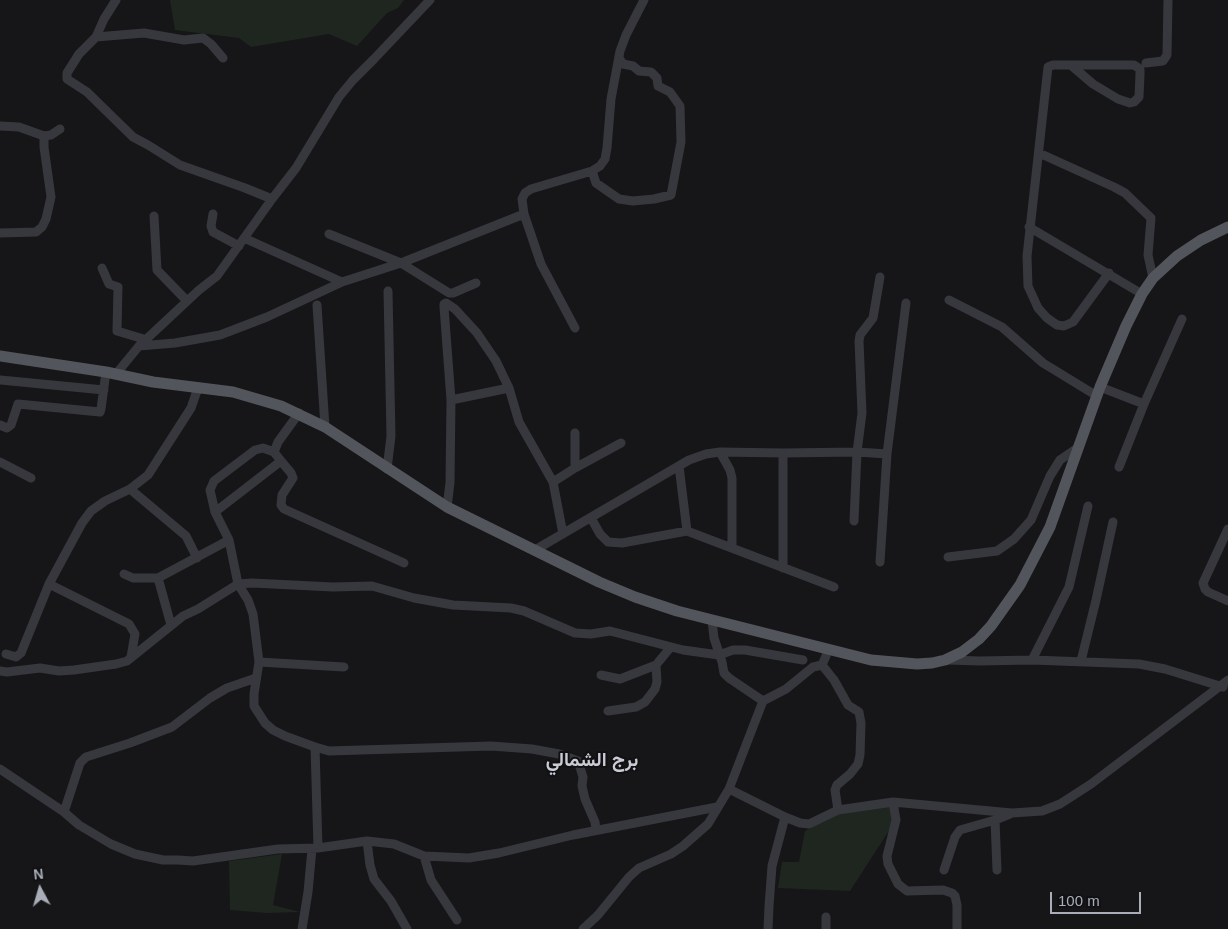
<!DOCTYPE html>
<meta charset="utf-8">
<style>
body{margin:0}
#map{position:relative;width:1228px;height:929px;overflow:hidden;background:#161618;font-family:Arial,sans-serif}
canvas{display:block}
.north{position:absolute;left:15px;top:864px;width:50px;height:50px;-webkit-text-stroke:4px #111113;paint-order:stroke;rotate:354deg;font-size:14px;font-weight:700;line-height:20px;text-align:center;color:#a8adb8}
.north::after{content:'';display:block;margin:auto;width:18px;height:22px;background:#a8adb8;clip-path:polygon(50% 0,100% 100%,50% 72%,0 100%)}
.scale{position:absolute;left:1050px;top:892px;width:91px;height:22px;box-sizing:border-box;border:2px solid #a8adb8;border-top:0;padding-left:6px;font-size:15px;line-height:18px;white-space:nowrap;color:#a8adb8;-webkit-text-stroke:4px #111113;paint-order:stroke}
</style>
<div id="map">
<canvas width="1228" height="929"></canvas>
<div class="north">N</div>
<div class="scale">100 m</div>
</div>
<script>
const ctx = document.querySelector('canvas').getContext('2d');
ctx.lineJoin = 'round';
function fillPath(path, color) {
  ctx.fillStyle = color;
  ctx.fill(path, 'evenodd');
}
function poly(rows) {
  const path = new Path2D();
  for (const r of rows) {
    path.moveTo(r[0], r[1]);
    for (let i = 2; i < r.length; i += 2) path.lineTo(r[i], r[i + 1]);
  }
  return path;
}
function trace(path, color, width, dash) {
  ctx.strokeStyle = color;
  ctx.lineWidth = width;
  ctx.lineCap = dash ? 'butt' : 'round';
  ctx.setLineDash(dash || []);
  ctx.stroke(path);
}
function label(font, color, halo, rows, align = 'center') {
  ctx.font = font + ' Arial,Vazirmatn,sans-serif';
  ctx.lineWidth = 4;
  ctx.setLineDash([]);
  ctx.textBaseline = 'middle';
  ctx.strokeStyle = halo;
  ctx.fillStyle = color;
  for (const [text, x, y, turn = 0] of rows) {
    ctx.save();
    ctx.translate(x, y);
    ctx.rotate((+turn || 0) * Math.PI / 180);
    ctx.textAlign = isNaN(turn) ? turn : align;
    if (halo) ctx.strokeText(text, 0, 0);
    ctx.fillText(text, 0, 0);
    ctx.restore();
  }
}
const green = poly([
 [170,0,404,0,398,8,387,13,357,46,329,34,251,47,239,38,175,30],
 [891,805,892,826,850,891,778,888,782,862,799,862,805,831,837,813],
 [282,854,273,905,300,912,266,913,230,910,229,861]
]);
const minor = poly([
 [116,0,104,19,96,37,79,54,67,73,67,79,87,92,133,137,148,145,180,165,245,188,272,199],
 [96,37,144,33,184,40,203,38,211,44,223,58],
 [1146,63,1163,61,1167,55,1168,0],
 [1072,66,1093,84,1118,99,1130,103,1134,102,1139,97,1140,74,1140,69,1134,65,1053,65,1048,67,1027,256,1028,286,1038,308,1047,318,1057,325,1064,326,1073,322,1109,273],
 [0,126,19,127,44,136,44,147,51,197,46,219,42,227,36,232,0,233],
 [44,136,51,135,60,129],
 [1039,153,1114,187,1125,193,1151,218,1148,255,1153,278],
 [592,171,596,183,619,199,633,201,654,199,671,195,681,142,680,106,670,92,658,86,657,78,651,72,639,71,633,66,623,64,619,58],
 [213,214,211,226,213,232,239,246],
 [154,216,157,270,187,301],
 [1029,227,1142,294],
 [329,234,401,263,449,293,453,293,476,283],
 [244,238,342,282],
 [102,268,109,284,118,287,117,331,147,340],
 [949,300,1002,327,1043,363,1097,396],
 [317,305,325,427],
 [575,328,541,264,524,214,522,199,525,193,531,189,592,171,600,166,605,159,607,148,611,99,620,51,626,35,644,0],
 [139,346,175,343,220,335,267,317,342,282,401,263,524,214],
 [116,374,139,346,199,290,217,276,272,199,296,168,339,97,353,80,374,59,430,0],
 [0,380,104,390],
 [1100,387,1144,404],
 [451,400,509,388],
 [0,425,7,428,11,425,18,404,100,412,101,409,106,372],
 [274,452,263,448,255,450,214,481,210,490,215,512,229,540,238,584,248,600,253,614,259,662,254,694,254,706,265,723,273,730,285,736,315,747,329,751,491,746,532,749,559,754,578,761,583,777,582,786,585,799,595,822,596,830],
 [720,452,730,470,732,478,732,548],
 [887,454,906,303],
 [281,461,291,473,293,478,282,495,281,505,284,509,404,563],
 [0,462,31,478],
 [679,466,687,531],
 [1119,467,1144,404,1182,319],
 [575,468,575,433],
 [387,469,391,436,388,291],
 [130,489,186,536,197,558],
 [447,507,450,483,451,400,444,307,444,304,446,303,455,309,477,333,496,361,509,388,519,422,553,482],
 [215,512,281,461,274,452,278,442,299,413],
 [591,518,600,534,608,542,622,543,687,531,834,587],
 [854,521,857,452,862,413,859,341,860,335,873,318,880,277],
 [1228,529,1203,583,1205,589,1208,592,1228,601],
 [563,534,553,482,575,468,621,443],
 [535,550,689,460,706,454,720,452,783,453,857,452,887,454,880,562],
 [948,557,997,551,1014,539,1031,520,1050,476,1060,460,1079,447],
 [783,568,783,453],
 [124,574,133,578,158,578,229,540],
 [158,578,171,625],
 [49,584,129,624,135,634,131,657],
 [712,620,714,638,722,662,724,673,729,678,763,701],
 [6,654,16,657,21,653,49,584,82,523,91,511,105,501,130,489,148,475,191,408,198,388],
 [947,660,980,661,1032,660,1139,664,1165,669,1223,687],
 [1032,660,1069,587,1088,506],
 [1081,661,1096,600,1113,522],
 [259,662,344,667],
 [822,665,834,680,848,705,859,712,861,723,860,755,858,764,850,774,837,785,835,790,838,810],
 [0,671,7,672,40,668,59,671,74,670,116,664,127,661,183,616,198,609,238,584,252,583,333,587,372,586,414,598,453,605,511,608,524,611,575,633,591,634,610,631,683,650,719,655,733,650,745,650,803,660],
 [601,675,620,679,656,665,670,648],
 [608,711,636,707,645,702,655,689,657,682,656,665],
 [315,747,318,848],
 [0,769,64,812,79,825,111,844,135,854,163,860,178,860,193,861,278,849,318,848,367,841,394,844,424,856,469,858,499,853,573,835,717,807],
 [729,789,785,817,800,823,809,824,838,810,893,802,1012,813,1042,811,1060,804,1091,784,1228,680],
 [893,802,896,820,887,856,888,864,898,884,907,891,943,890,952,893,955,896,957,905,957,929],
 [64,812,80,763,86,757,130,743,172,727,210,698,227,688,256,678],
 [995,820,997,870],
 [367,841,370,865,374,879,391,901,407,929],
 [424,856,431,880,457,920],
 [944,870,955,837,960,830,995,820,1010,814],
 [826,917,826,929],
 [302,929,308,892,312,849],
 [583,929,598,915,629,877,639,868,671,854,683,846,708,824,729,789,763,701,786,689,813,667,822,665,829,649],
 [768,929,769,906,772,866,785,817]
]);
const major = poly([
 [0,356,106,372,153,382,233,392,281,406,325,427,447,507,599,582,635,597,677,611,871,660,917,664,932,663,945,660,962,652,979,639,991,626,1020,585,1050,527,1100,387,1126,326,1142,294,1153,278,1177,256,1201,240,1228,227]
]);
const districtNames = [
 ["برج الشمالي",592,761]
];
fillPath(green, '#1e261f');
trace(minor, '#37383d', 9);
trace(major, '#53555c', 11);
label('bold 19px', '#c9ccd4', '#111113', districtNames);
</script>
